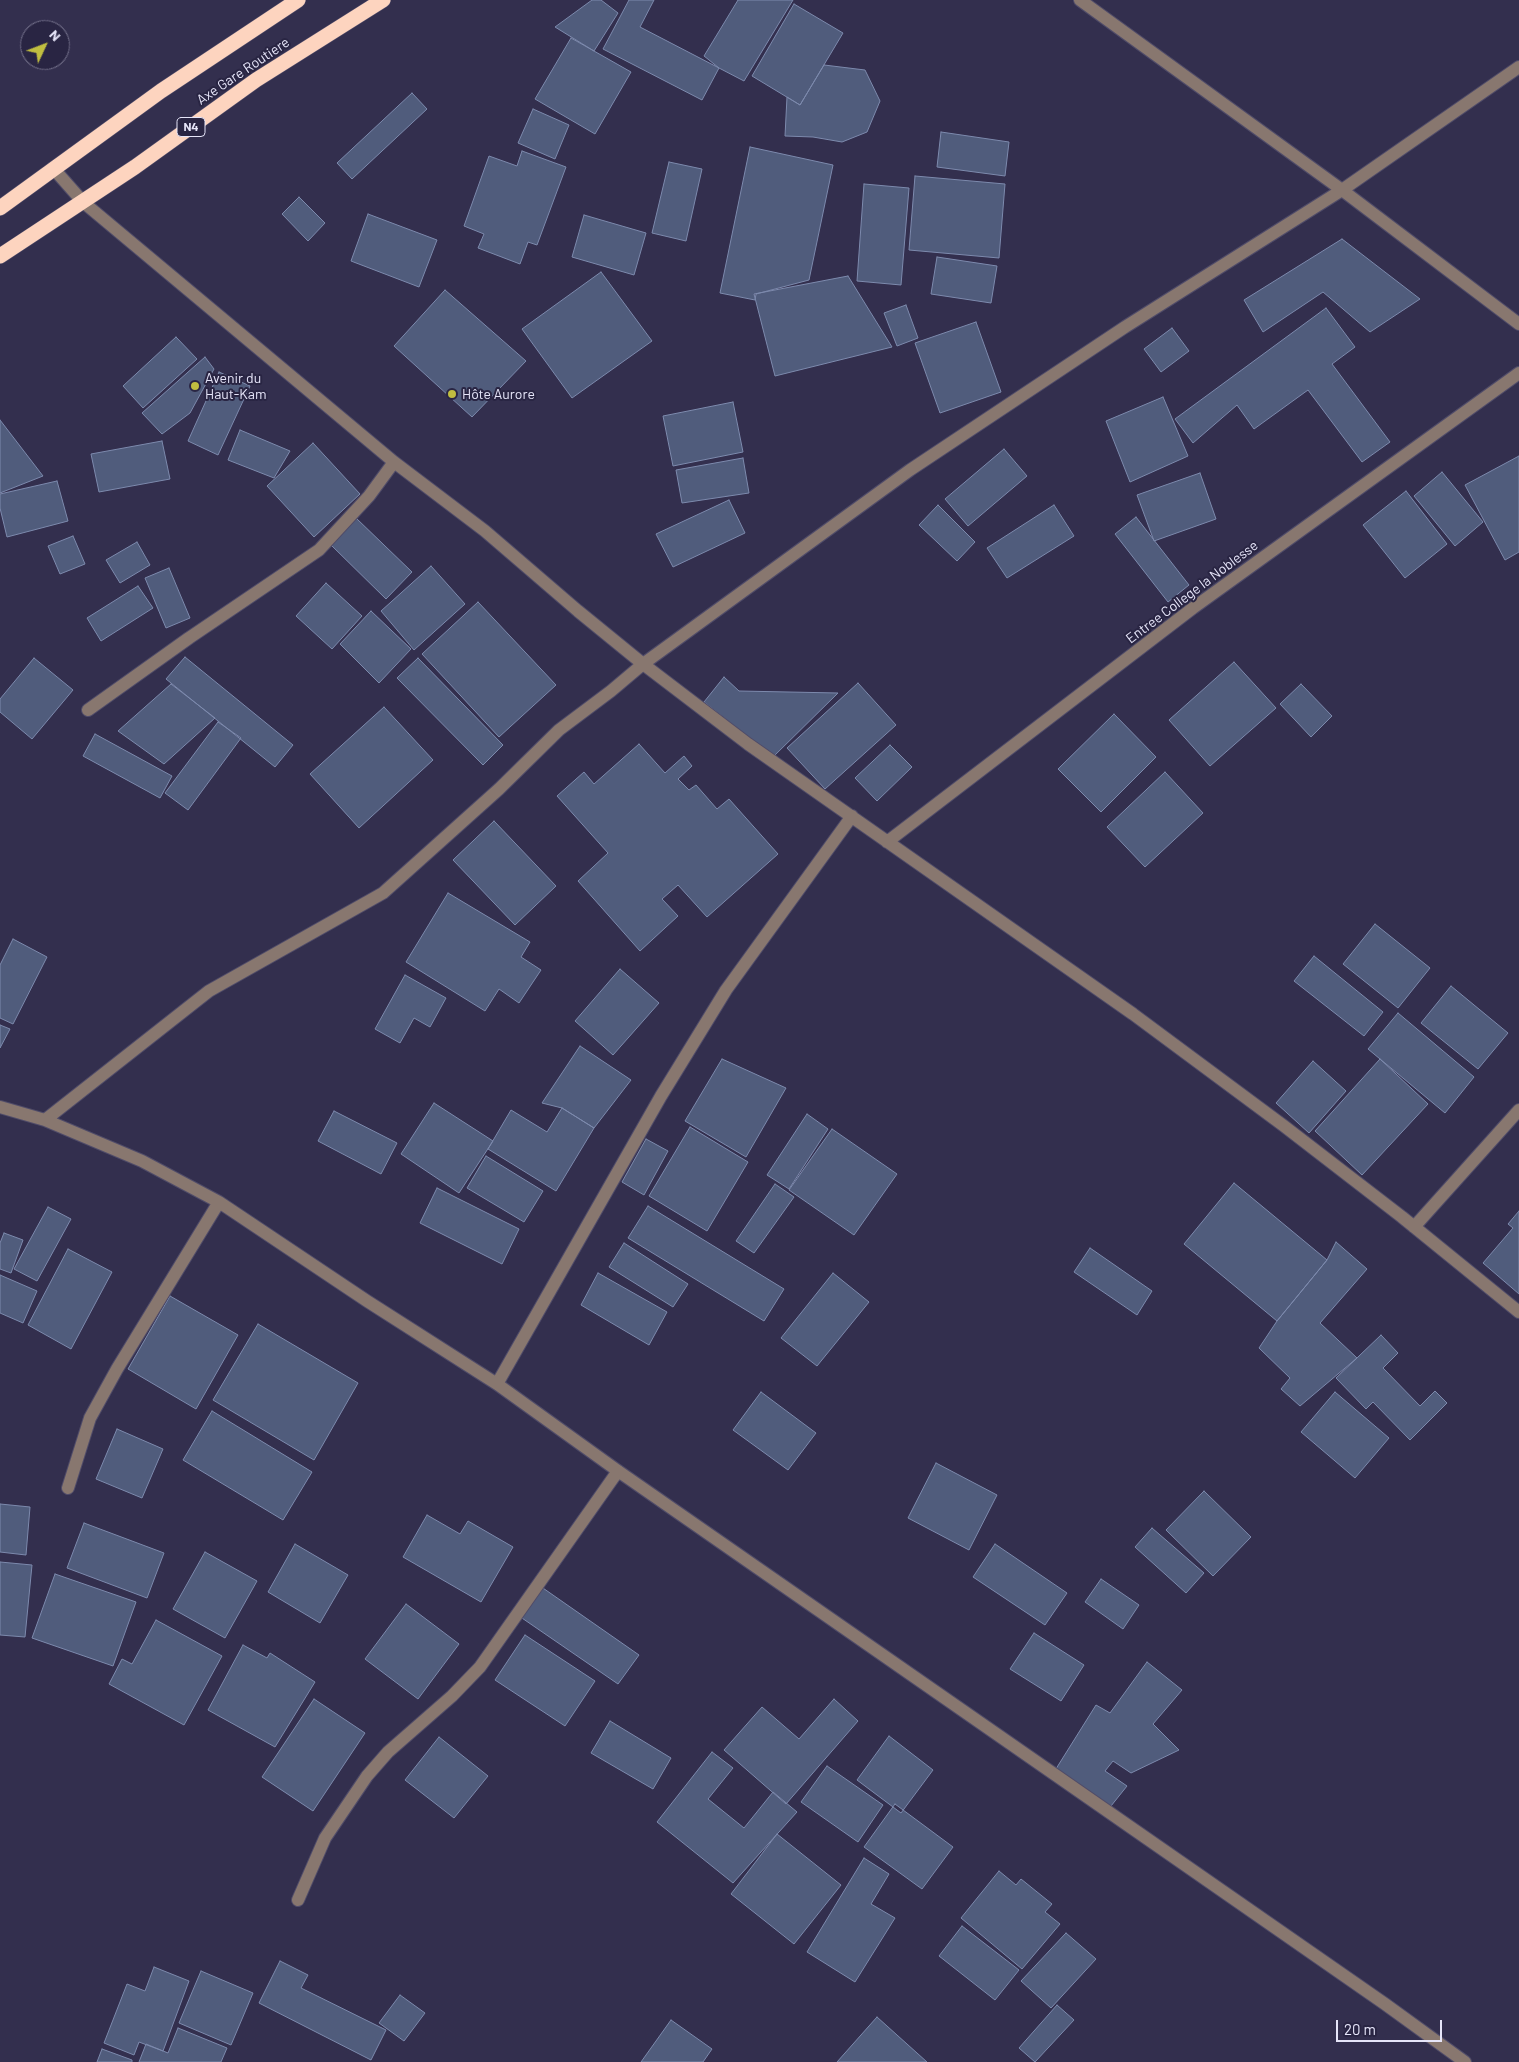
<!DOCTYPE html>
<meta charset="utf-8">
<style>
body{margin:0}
#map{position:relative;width:1519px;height:2062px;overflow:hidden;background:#332f4e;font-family:Barlow,sans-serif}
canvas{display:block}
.north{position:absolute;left:20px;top:20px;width:50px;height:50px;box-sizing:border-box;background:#292543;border:1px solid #75728c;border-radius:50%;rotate:47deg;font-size:14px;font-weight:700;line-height:20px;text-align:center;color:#e6e5f9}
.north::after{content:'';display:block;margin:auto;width:18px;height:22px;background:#c0be40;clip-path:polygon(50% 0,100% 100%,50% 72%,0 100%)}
.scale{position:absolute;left:1336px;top:2020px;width:106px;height:22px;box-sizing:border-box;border:2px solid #e6e5f9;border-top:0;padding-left:6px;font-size:15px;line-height:18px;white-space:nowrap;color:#e6e5f9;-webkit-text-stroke:4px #292543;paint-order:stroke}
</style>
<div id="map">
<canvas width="1519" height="2062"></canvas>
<div class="north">N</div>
<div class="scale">20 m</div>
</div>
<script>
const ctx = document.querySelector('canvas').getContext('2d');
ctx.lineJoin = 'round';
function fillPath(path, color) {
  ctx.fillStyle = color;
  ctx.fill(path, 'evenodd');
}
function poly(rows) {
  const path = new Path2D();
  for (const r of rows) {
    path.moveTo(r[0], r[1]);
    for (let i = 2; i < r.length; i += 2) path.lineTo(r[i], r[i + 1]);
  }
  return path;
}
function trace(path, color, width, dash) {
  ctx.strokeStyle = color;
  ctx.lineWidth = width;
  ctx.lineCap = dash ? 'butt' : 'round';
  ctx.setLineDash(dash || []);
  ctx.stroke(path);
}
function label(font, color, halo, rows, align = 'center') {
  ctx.font = font + ' Barlow,sans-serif';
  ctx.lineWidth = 4;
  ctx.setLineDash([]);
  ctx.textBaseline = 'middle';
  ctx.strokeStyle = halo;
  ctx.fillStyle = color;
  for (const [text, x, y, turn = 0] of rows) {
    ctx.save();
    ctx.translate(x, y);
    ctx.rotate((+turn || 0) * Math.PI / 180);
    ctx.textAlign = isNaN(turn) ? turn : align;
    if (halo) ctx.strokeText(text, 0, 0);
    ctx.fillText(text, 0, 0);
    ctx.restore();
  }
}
const building = poly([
 [592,0,601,0,618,13,594,51,555,27,592,0],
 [629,0,654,0,640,27,719,68,702,100,603,49,629,0],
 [738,0,793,0,744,81,719,68,704,56,738,0],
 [794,4,843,33,800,105,752,76,794,4],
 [571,38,631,72,595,134,535,99,571,38],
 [824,65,865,70,880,101,867,132,842,142,813,137,785,136,787,97,800,105,824,65],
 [412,93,427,109,352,179,337,163,412,93],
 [533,109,569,125,555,159,518,143,533,109],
 [941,132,1009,142,1005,176,937,167,941,132],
 [750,147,833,165,809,280,756,294,755,300,720,293,750,147],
 [522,151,566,167,537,245,528,242,520,264,478,248,484,234,464,226,489,156,517,166,522,151],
 [669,162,702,169,686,241,652,233,669,162],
 [915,176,1005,184,999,258,909,250,915,176],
 [864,184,909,188,901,285,857,281,864,184],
 [299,197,325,223,308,241,282,214,299,197],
 [368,214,437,240,419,287,351,261,368,214],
 [584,215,646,233,634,275,572,257,584,215],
 [1342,239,1420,299,1370,332,1323,292,1263,332,1244,300,1342,239],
 [937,257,997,266,991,303,931,294,937,257],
 [601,272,652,341,572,398,522,329,601,272],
 [848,276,892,347,775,376,754,294,848,276],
 [445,290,526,361,472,417,394,346,445,290],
 [906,305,918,338,897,346,884,313,906,305],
 [1326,308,1355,347,1332,364,1390,442,1362,462,1308,390,1254,429,1237,405,1193,443,1175,419,1326,308],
 [976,322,1001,392,940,413,915,343,976,322],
 [1172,328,1189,351,1161,372,1144,349,1172,328],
 [176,337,197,359,143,408,123,386,176,337],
 [205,357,214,369,190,413,162,434,142,413,205,357],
 [219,372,250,386,218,455,188,441,219,372],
 [1163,397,1188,456,1130,482,1106,421,1163,397],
 [733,402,743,452,673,466,663,416,733,402],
 [0,420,43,476,0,493,0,420],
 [240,430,290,451,274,478,228,460,240,430],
 [162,441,170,479,99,492,91,454,162,441],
 [313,443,360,494,314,537,267,486,313,443],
 [1004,449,1027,476,968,526,945,499,1004,449],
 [1519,456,1519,552,1505,560,1465,485,1519,456],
 [743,458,749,493,682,503,676,470,743,458],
 [1442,472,1483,522,1455,546,1414,496,1442,472],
 [1200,473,1216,519,1154,541,1137,495,1200,473],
 [57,481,68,521,7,537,0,508,0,494,57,481],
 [1406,491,1447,544,1405,578,1363,525,1406,491],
 [729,500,745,533,673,567,656,534,729,500],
 [938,505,975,542,957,561,919,525,938,505],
 [1054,505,1074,536,1007,578,987,548,1054,505],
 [1136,517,1189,585,1168,602,1115,534,1136,517],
 [356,518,412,572,386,599,330,544,356,518],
 [73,536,85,564,60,574,48,546,73,536],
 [137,542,150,565,120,583,106,560,137,542],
 [431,566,465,604,414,650,381,611,431,566],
 [169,568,190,618,166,628,145,578,169,568],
 [326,583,362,616,332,649,296,616,326,583],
 [138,586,153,608,101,641,87,618,138,586],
 [478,602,556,685,499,737,422,654,478,602],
 [371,611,411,649,379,683,340,644,371,611],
 [185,657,293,745,275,767,166,679,185,657],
 [34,658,73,690,32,739,0,712,0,699,34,658],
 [418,658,503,745,483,765,397,678,418,658],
 [1234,662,1276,708,1210,766,1169,720,1234,662],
 [724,677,739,691,838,693,773,757,704,702,724,677],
 [858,683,896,725,825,789,787,748,858,683],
 [171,684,215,718,164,764,118,731,171,684],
 [1301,684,1332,716,1311,737,1280,704,1301,684],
 [384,707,433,760,359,828,310,774,384,707],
 [1114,714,1156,757,1101,812,1058,769,1114,714],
 [218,722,241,738,188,810,165,793,218,722],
 [95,734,172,776,160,798,83,756,95,734],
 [639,744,665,773,684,756,692,766,678,779,689,790,696,785,717,809,729,799,778,854,707,917,678,885,662,899,678,916,640,951,578,881,608,853,557,796,584,772,594,784,639,744],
 [890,745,912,767,877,801,855,778,890,745],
 [1165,772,1203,813,1145,867,1107,827,1165,772],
 [494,821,556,886,515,925,453,860,494,821],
 [448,893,530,942,521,957,541,970,519,1003,499,989,485,1011,406,962,448,893],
 [1375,924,1430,968,1398,1008,1343,964,1375,924],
 [13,939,47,957,13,1024,0,1018,0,965,13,939],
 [1314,956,1383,1012,1364,1036,1294,981,1314,956],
 [620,969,659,1003,613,1055,575,1021,620,969],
 [405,975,446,998,430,1027,414,1018,400,1043,375,1029,405,975],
 [1451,986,1508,1033,1478,1069,1421,1023,1451,986],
 [1398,1013,1474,1077,1445,1113,1368,1049,1398,1013],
 [0,1025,10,1029,0,1048,0,1025],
 [580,1046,631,1080,594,1128,562,1108,542,1103,580,1046],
 [722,1059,786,1088,746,1157,685,1121,722,1059],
 [1380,1059,1428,1104,1362,1175,1315,1131,1380,1059],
 [1313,1061,1346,1091,1309,1133,1276,1103,1313,1061],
 [434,1103,493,1141,459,1193,401,1154,434,1103],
 [562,1108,594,1128,556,1191,488,1149,511,1110,547,1132,562,1108],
 [334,1111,397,1143,381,1174,318,1141,334,1111],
 [807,1114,828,1129,789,1189,767,1175,807,1114],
 [690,1127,748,1162,707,1231,649,1196,690,1127],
 [832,1129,897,1174,854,1235,789,1190,832,1129],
 [646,1139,668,1151,644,1195,622,1182,646,1139],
 [486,1156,543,1191,524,1222,467,1188,486,1156],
 [1234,1183,1327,1260,1277,1321,1184,1244,1234,1183],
 [775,1184,794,1197,754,1253,736,1241,775,1184],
 [437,1188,519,1229,502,1264,420,1223,437,1188],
 [648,1206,784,1289,764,1321,628,1238,648,1206],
 [48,1207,71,1219,37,1281,14,1269,48,1207],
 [1519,1211,1519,1294,1483,1263,1513,1228,1508,1224,1519,1211],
 [4,1233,23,1240,11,1273,0,1269,0,1243,4,1233],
 [1336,1242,1367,1269,1320,1323,1357,1358,1300,1406,1281,1389,1290,1378,1259,1348,1277,1321,1327,1260,1336,1242],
 [624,1243,688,1284,673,1307,609,1267,624,1243],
 [1090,1248,1152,1291,1137,1315,1074,1272,1090,1248],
 [68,1249,112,1272,71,1349,28,1325,68,1249],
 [598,1273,667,1312,649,1345,581,1305,598,1273],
 [833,1273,869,1302,817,1366,781,1338,833,1273],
 [0,1275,37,1291,23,1323,0,1313,0,1275],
 [170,1296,238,1335,196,1409,128,1369,170,1296],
 [258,1324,358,1383,314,1460,213,1400,258,1324],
 [1381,1335,1398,1353,1383,1368,1420,1406,1435,1391,1447,1403,1410,1440,1373,1402,1366,1409,1336,1378,1381,1335],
 [761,1392,816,1433,788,1470,733,1430,761,1392],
 [1335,1392,1389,1438,1355,1478,1301,1432,1335,1392],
 [212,1411,312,1472,283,1520,183,1460,212,1411],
 [117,1429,163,1449,142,1498,96,1479,117,1429],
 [936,1463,997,1495,969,1550,908,1518,936,1463],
 [1204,1491,1251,1537,1213,1576,1166,1530,1204,1491],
 [0,1504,30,1507,26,1555,0,1552,0,1504],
 [427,1515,460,1534,468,1521,513,1547,481,1602,403,1557,427,1515],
 [84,1523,164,1553,147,1598,67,1568,84,1523],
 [1152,1528,1204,1573,1186,1593,1135,1547,1152,1528],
 [295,1544,348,1575,320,1623,268,1592,295,1544],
 [995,1544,1067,1593,1045,1625,973,1577,995,1544],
 [205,1552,257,1581,225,1638,173,1609,205,1552],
 [0,1562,32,1565,25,1637,0,1635,0,1562],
 [55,1574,136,1602,113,1666,32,1638,55,1574],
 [1101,1579,1139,1605,1123,1629,1085,1602,1101,1579],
 [540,1586,639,1655,618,1684,519,1616,540,1586],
 [406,1604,459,1644,418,1699,365,1659,406,1604],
 [156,1620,222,1656,184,1725,109,1684,122,1659,132,1664,156,1620],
 [1034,1633,1084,1665,1061,1701,1010,1669,1034,1633],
 [525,1635,595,1681,565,1726,495,1680,525,1635],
 [243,1645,267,1658,270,1653,315,1682,275,1747,208,1710,243,1645],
 [1147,1662,1182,1690,1153,1724,1179,1750,1131,1773,1113,1761,1105,1771,1127,1786,1111,1806,1054,1772,1096,1705,1110,1713,1147,1662],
 [314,1699,365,1733,313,1811,262,1777,314,1699],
 [834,1699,858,1721,786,1804,724,1750,762,1707,799,1739,834,1699],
 [610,1721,671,1758,653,1789,591,1753,610,1721],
 [889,1736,933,1770,901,1813,857,1780,889,1736],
 [439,1737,488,1776,454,1818,405,1780,439,1737],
 [712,1752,733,1768,708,1799,744,1828,773,1792,797,1812,733,1883,657,1822,712,1752],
 [827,1766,883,1805,858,1842,801,1802,827,1766],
 [895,1804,953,1847,922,1889,864,1847,895,1804],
 [777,1834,841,1885,794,1944,731,1894,777,1834],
 [864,1858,889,1874,871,1904,895,1918,855,1982,807,1952,864,1858],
 [999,1871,1016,1885,1021,1879,1052,1904,1045,1912,1060,1924,1022,1969,961,1918,999,1871],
 [962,1926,1019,1970,995,2000,939,1956,962,1926],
 [1066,1933,1096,1959,1051,2008,1021,1981,1066,1933],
 [280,1961,308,1975,301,1988,386,2030,371,2060,259,2003,280,1961],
 [154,1967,189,1981,163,2051,139,2042,134,2055,104,2043,127,1984,145,1991,154,1967],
 [201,1971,253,1993,231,2045,179,2023,201,1971],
 [400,1995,425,2013,404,2041,379,2023,400,1995],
 [1057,2005,1074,2020,1035,2062,1019,2048,1057,2005],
 [877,2017,927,2062,837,2062,877,2017],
 [671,2020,712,2049,703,2062,641,2062,671,2020],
 [178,2028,227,2048,221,2062,139,2062,146,2044,168,2053,178,2028],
 [102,2049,132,2060,132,2062,97,2062,102,2049]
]);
const minor = poly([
 [1080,0,1342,190,1519,324],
 [53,168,83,202,394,462,485,531,578,611,643,664,748,744,1133,1014,1284,1126,1402,1217,1519,1312],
 [88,710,189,638,319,550,369,496,394,462],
 [887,842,1193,608,1519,373],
 [0,1107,45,1120,142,1161,219,1202,367,1301,497,1384,618,1471,1385,2004,1465,2062],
 [45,1120,209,991,383,893,499,789,559,730,611,691,643,664,910,470,1125,327,1342,190,1519,67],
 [1414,1227,1519,1110],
 [497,1384,661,1096,726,990,852,816],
 [68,1488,90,1418,117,1369,219,1202],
 [298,1900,325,1838,367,1776,388,1752,452,1696,480,1667,618,1471]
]);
const highway = poly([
 [0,208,161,91,298,0],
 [0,256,135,167,256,80,383,0]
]);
const markers = [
 [195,386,5,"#c0be40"],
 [452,394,5,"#c0be40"]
];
const shields = [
 [191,127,28]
];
const shieldNames = [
 ["N4",191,127]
];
const streetNames = [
 ["Axe Gare Routiere",243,71,-34],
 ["Entree College la Noblesse",1192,592,-37]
];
const poiNames = [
 ["Avenir du",205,378],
 ["Haut-Kam",205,394],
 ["Hôte Aurore",462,394]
];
fillPath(building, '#505c7c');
trace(building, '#7d8aad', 1);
trace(minor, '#504c69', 14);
trace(highway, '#504c69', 16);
trace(minor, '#88776f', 12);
trace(highway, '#fdd4bf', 15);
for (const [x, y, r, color] of markers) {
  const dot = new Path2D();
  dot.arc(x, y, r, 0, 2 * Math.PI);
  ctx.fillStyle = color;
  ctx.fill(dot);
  trace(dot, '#292543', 2);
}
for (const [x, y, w] of shields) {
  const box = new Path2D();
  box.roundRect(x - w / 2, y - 9.5, w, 19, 4);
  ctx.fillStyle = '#292543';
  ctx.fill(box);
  trace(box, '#e6e5f9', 1);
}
label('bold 12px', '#e6e5f9', null, shieldNames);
label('14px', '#e6e5f9', '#292543', streetNames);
label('14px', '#e6e5f9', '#292543', poiNames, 'left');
</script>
